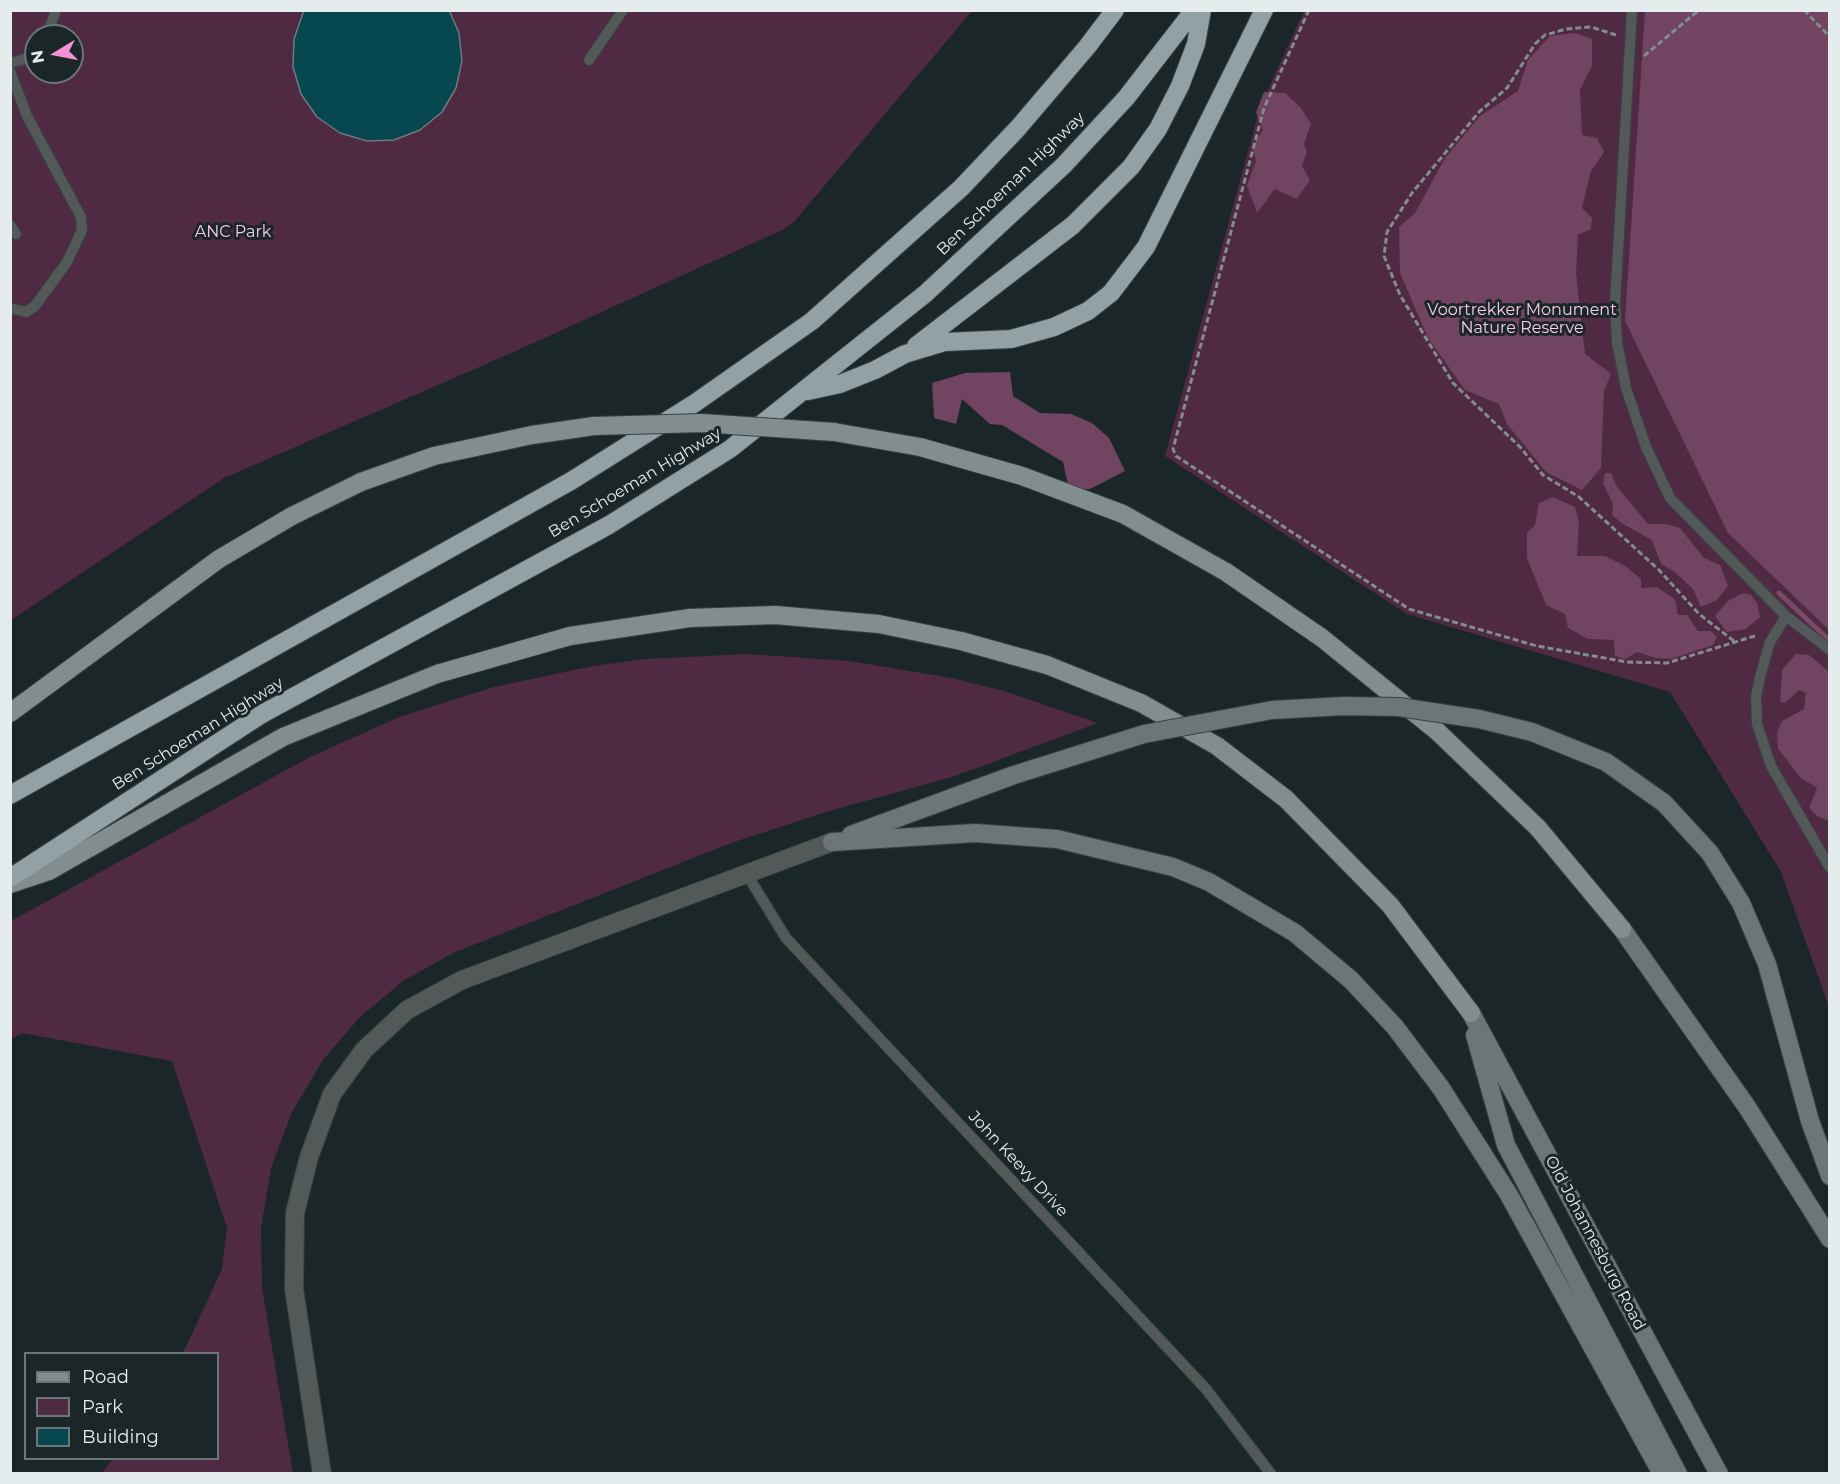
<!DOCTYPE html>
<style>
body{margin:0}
#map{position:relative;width:1840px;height:1484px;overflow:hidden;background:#1b2628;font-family:Montserrat,sans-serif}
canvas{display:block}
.frame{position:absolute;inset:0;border:12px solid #e5eced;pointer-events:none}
.legend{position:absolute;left:24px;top:1352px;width:195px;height:108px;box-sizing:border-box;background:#1b2628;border:2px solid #6c7577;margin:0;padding:8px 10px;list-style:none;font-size:18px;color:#e5eced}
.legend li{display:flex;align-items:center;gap:12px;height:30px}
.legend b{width:30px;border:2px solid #6c7577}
.north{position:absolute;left:24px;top:24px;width:60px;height:60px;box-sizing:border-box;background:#1b2628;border:2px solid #6c7577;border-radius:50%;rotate:260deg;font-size:16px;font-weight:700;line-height:24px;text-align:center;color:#e5eced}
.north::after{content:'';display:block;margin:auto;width:21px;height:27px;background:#f491d3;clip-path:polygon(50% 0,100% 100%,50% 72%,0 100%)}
</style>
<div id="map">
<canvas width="1840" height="1484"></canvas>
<div class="frame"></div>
<ul class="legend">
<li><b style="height:8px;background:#828d8f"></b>Road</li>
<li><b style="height:16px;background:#502943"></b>Park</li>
<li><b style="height:16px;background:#064750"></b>Building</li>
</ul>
<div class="north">N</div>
</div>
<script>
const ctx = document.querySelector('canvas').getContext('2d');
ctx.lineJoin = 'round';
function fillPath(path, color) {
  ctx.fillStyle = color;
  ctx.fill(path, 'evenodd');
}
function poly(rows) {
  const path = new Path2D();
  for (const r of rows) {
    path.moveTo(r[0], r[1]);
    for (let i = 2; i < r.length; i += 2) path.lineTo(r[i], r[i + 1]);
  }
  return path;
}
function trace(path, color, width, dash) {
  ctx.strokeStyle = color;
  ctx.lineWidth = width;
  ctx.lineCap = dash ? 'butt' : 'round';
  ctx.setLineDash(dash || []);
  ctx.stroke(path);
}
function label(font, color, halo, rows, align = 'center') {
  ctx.font = font + ' Montserrat,sans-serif';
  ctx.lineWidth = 6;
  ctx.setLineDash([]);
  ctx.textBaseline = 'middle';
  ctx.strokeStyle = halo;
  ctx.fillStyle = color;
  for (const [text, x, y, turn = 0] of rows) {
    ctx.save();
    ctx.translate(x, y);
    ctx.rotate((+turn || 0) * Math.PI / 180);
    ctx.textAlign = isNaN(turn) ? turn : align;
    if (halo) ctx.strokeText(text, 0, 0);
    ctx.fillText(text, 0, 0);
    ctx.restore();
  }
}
const green = poly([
 [11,11,972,11,831,178,795,221,782,230,507,355,224,478,11,620],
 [36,36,72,36,72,72,36,72],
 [1304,11,1829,11,1829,1007,1781,872,1670,692,1407,614,1165,456,1260,107],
 [747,654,850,661,951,678,1001,690,1098,723,952,777,829,811,731,843,453,953,403,981,360,1017,323,1060,292,1112,271,1168,261,1228,262,1288,293,1473,102,1473,113,1459,218,1458,218,1354,183,1353,222,1269,227,1228,172,1061,22,1033,11,1039,11,921,308,758,399,717,494,687,593,666,645,659]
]);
const forest = poly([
 [1645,11,1829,11,1829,630,1728,533,1625,321],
 [1575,33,1592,39,1592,66,1580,90,1582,135,1597,138,1604,152,1591,171,1582,208,1592,218,1591,229,1578,235,1576,273,1585,354,1611,374,1604,391,1601,468,1582,490,1546,472,1507,424,1499,404,1465,390,1428,338,1400,273,1399,227,1415,213,1445,158,1480,116,1518,91,1528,60,1550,36],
 [1264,92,1285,93,1301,108,1311,124,1304,144,1307,152,1302,166,1310,180,1297,199,1275,189,1257,213,1247,185,1256,161,1252,147,1263,130,1256,112],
 [1010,372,1013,396,1040,413,1071,414,1092,423,1109,438,1125,471,1090,489,1069,489,1063,462,1002,425,990,424,962,399,956,424,934,418,932,383,965,373],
 [1605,473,1611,473,1617,487,1648,524,1666,524,1680,528,1704,558,1720,565,1728,586,1717,600,1701,607,1693,589,1675,572,1661,564,1652,540,1623,524,1612,515,1613,504,1603,483],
 [1553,497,1575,507,1579,522,1577,556,1605,556,1625,566,1641,579,1641,588,1657,587,1675,599,1678,615,1687,615,1698,631,1711,631,1717,637,1713,645,1671,659,1656,658,1637,652,1625,659,1615,656,1614,640,1588,639,1568,628,1565,614,1546,605,1527,558,1527,533,1535,525,1539,503],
 [1743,593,1751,595,1757,603,1760,617,1746,629,1727,632,1715,616,1728,601],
 [1796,654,1809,655,1829,672,1829,821,1817,816,1809,808,1817,788,1801,778,1778,749,1777,732,1782,721,1804,709,1806,693,1799,690,1785,703,1780,702,1782,670]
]);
const stream = poly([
 [1779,593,1830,641]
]);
const building = poly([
 [304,10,449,10,459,33,462,61,456,88,442,112,420,130,394,140,367,141,340,133,317,117,301,94,293,67,294,39,304,10]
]);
const path = poly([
 [1309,10,1264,108,1173,449,1176,456,1409,609,1537,646,1627,662,1667,663,1758,635],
 [1804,10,1830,37],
 [1616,35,1591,27,1566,29,1545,35,1535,44,1507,88,1479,112,1412,193,1387,232,1384,256,1400,295,1453,383,1520,447,1543,475,1579,497,1659,570,1699,614,1734,641],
 [1644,56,1699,10]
]);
const service = poly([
 [1632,10,1615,303,1617,342,1626,388,1646,447,1670,498,1786,616,1830,650],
 [47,36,56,10],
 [589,60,623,10],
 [10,63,25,59,36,51],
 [10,71,27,116,81,217,82,230,67,262,35,306,26,312,10,308],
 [10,225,16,234],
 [1786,616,1770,642,1760,677,1756,697,1757,724,1771,766,1830,868],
 [746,873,786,938,1206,1389,1271,1474]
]);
const minor = poly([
 [322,1474,294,1289,295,1213,309,1157,332,1094,364,1050,407,1010,462,980,832,842]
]);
const secondary = poly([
 [1479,719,1532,732,1606,762,1664,803,1710,853,1741,903,1767,964,1810,1121,1830,1176],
 [851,835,1014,775],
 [832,842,975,833,1057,839,1173,867,1209,882,1295,933,1351,980,1395,1027,1441,1088,1509,1195,1662,1474],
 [1622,929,1747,1107,1830,1239],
 [1471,1013,1719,1474],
 [1475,1035,1506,1145,1678,1474]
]);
const primary = poly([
 [834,432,920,447,1022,476,1123,514,1226,572,1322,638,1438,732,1538,828,1622,929],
 [10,713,219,559,292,516,361,482],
 [10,884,49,871,283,737,437,674,570,636,690,618,775,615,879,624,961,641,1047,665,1141,703,1217,746,1286,799,1390,905,1471,1013]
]);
const motorway = poly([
 [916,346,1073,225,1131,167,1158,129,1180,86,1196,44,1202,10],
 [808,391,840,384,875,370,905,354,945,342,1011,339,1054,327,1088,311,1111,293,1146,247,1264,10],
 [10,795,571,481,695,403,812,321,961,188,1018,128,1087,47,1115,10],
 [10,878,262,714,609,525,730,449,925,294,1064,165,1126,98,1194,10]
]);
const secondaryBridge = poly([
 [1014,775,1144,734,1272,710,1344,706,1399,707,1479,719]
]);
const primaryBridge = poly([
 [361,482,434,456,532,435,594,426,702,423,834,432]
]);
const streetNames = [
 ["Ben Schoeman Highway",1011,184,-44],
 ["Ben Schoeman Highway",635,483,-31],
 ["Ben Schoeman Highway",198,734,-32],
 ["John Keevy Drive",1018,1164,47],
 ["Old Johannesburg Road",1595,1243,62]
];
const parkNames = [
 ["ANC Park",233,232],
 ["Voortrekker Monument",1522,310],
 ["Nature Reserve",1522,328]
];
fillPath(green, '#502943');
fillPath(forest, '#714462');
trace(stream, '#784a68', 5);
fillPath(building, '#064750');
trace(building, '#6e7a7d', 1.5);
trace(service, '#374244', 12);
trace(minor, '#374244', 20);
trace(secondary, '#374244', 20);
trace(primary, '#374244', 20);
trace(motorway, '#374244', 20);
trace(path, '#838c8e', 3, [6, 3]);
trace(service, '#535859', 10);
trace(minor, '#535859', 18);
trace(secondary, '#6d7677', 18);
trace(primary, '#828d8f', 18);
trace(motorway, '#94a1a4', 18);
trace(secondaryBridge, '#374244', 20, []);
trace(primaryBridge, '#374244', 20, []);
trace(secondaryBridge, '#6d7677', 18);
trace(primaryBridge, '#828d8f', 18);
label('16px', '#e5eced', '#1b2628', streetNames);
label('16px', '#f9cbe8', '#1b2628', parkNames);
</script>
